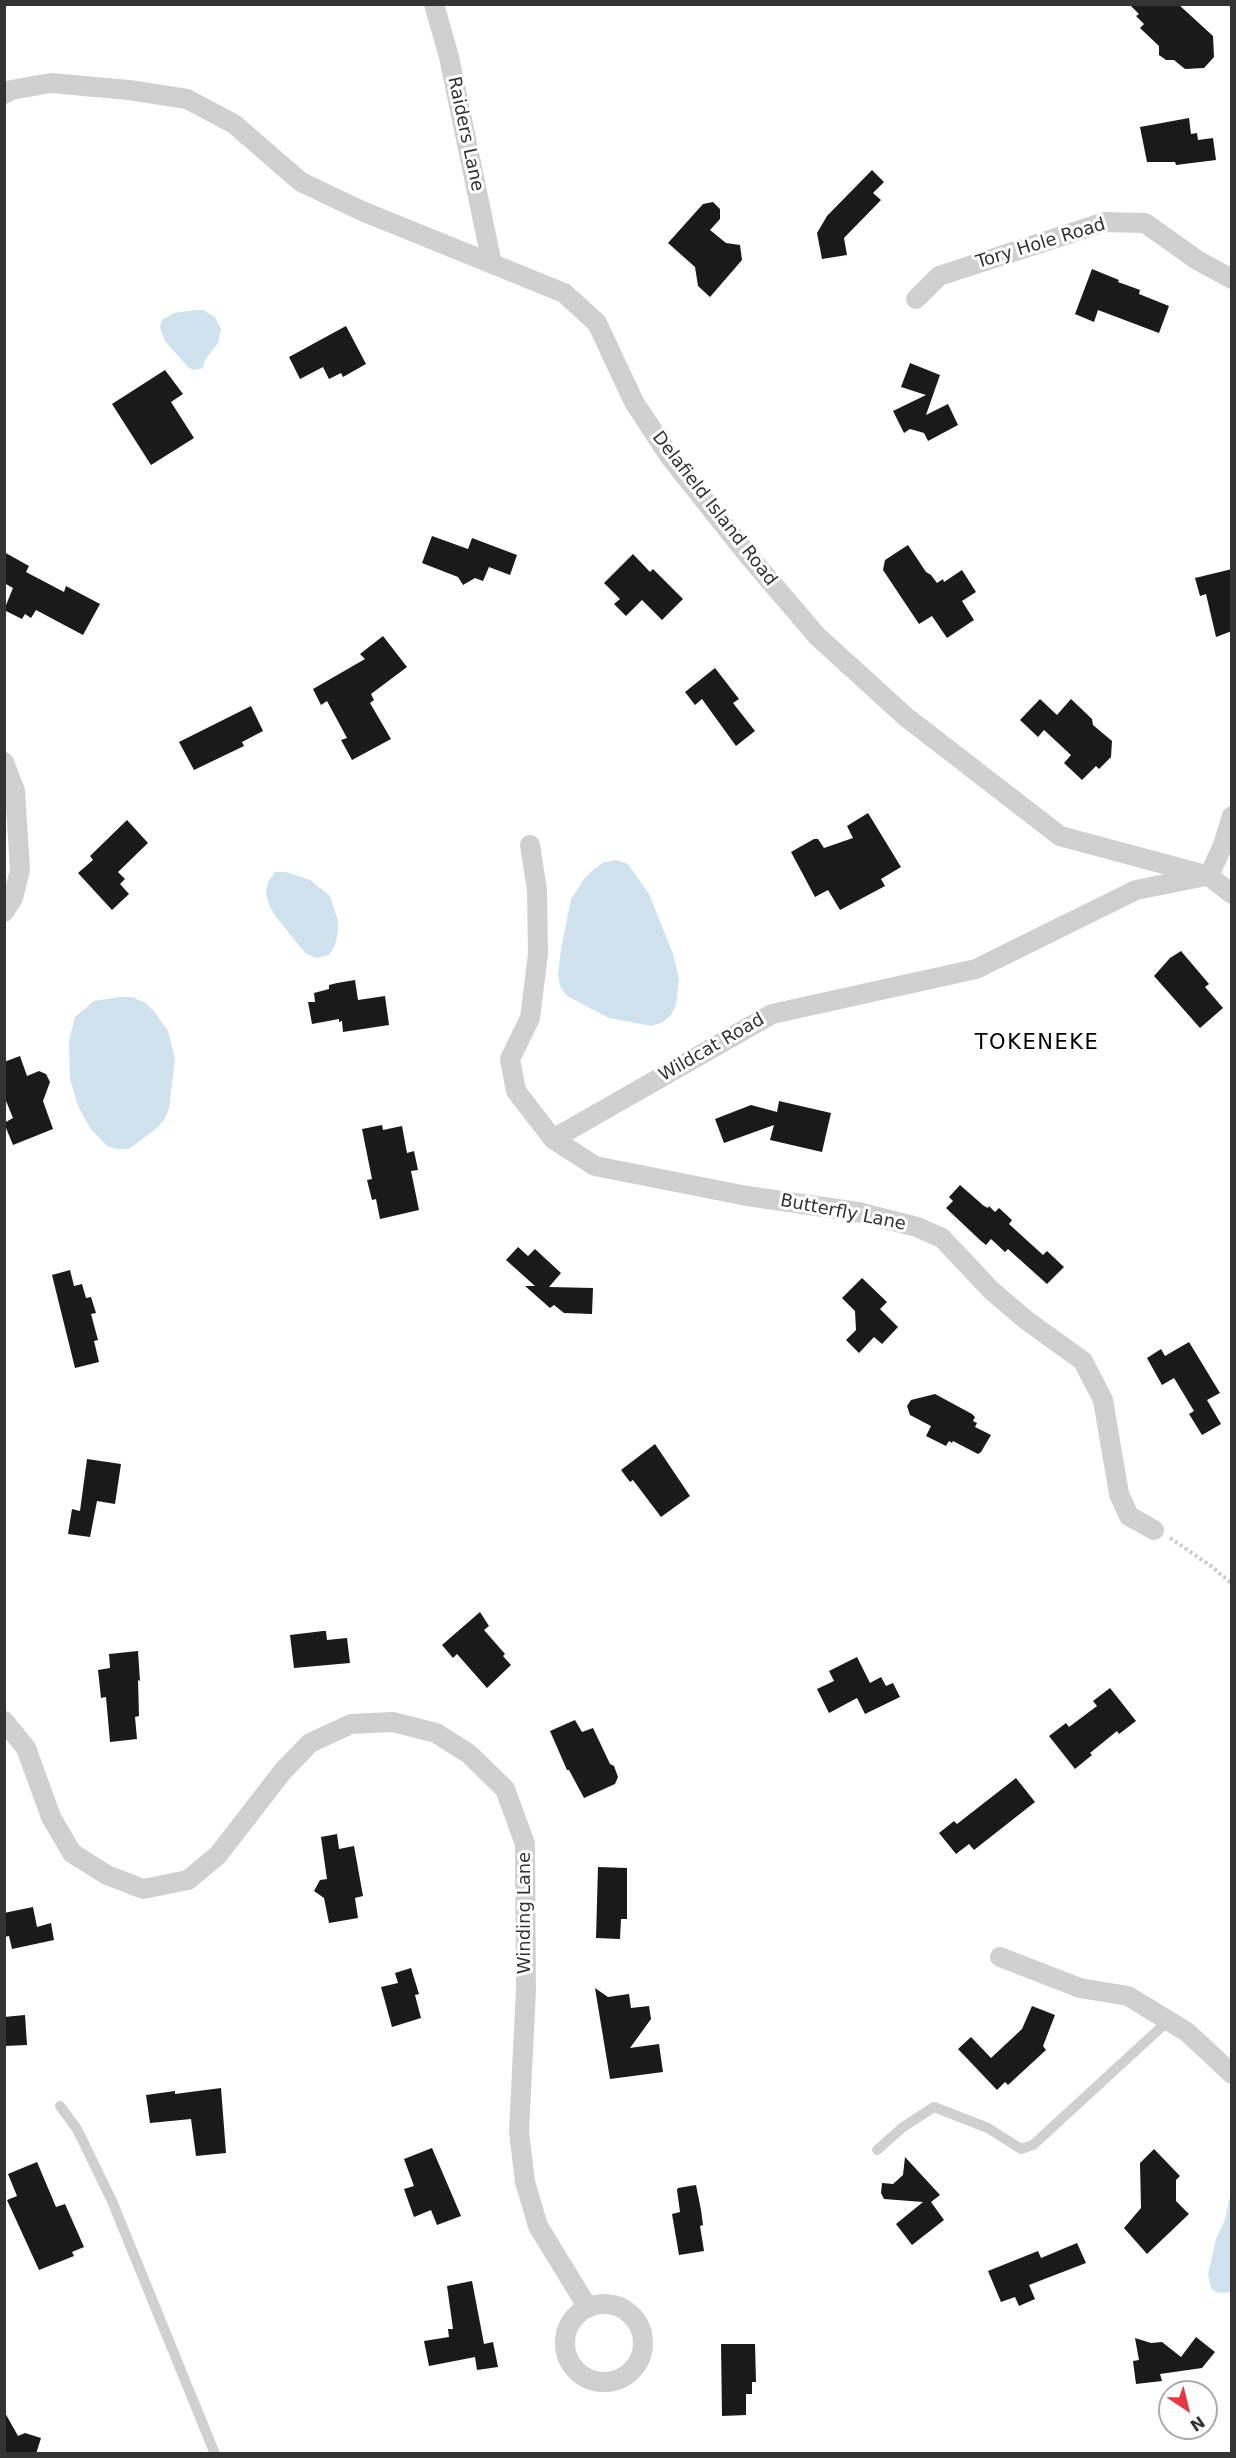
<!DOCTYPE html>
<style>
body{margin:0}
#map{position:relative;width:1236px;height:2458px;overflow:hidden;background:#fff;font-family:"DejaVu Sans",sans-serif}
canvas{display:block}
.frame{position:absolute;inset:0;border:6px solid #333;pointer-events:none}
.north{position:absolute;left:1158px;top:2380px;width:60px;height:60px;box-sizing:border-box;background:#fff;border:2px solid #adadad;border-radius:50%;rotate:145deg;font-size:16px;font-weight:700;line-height:24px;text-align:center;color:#333}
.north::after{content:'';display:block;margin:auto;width:21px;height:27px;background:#e63946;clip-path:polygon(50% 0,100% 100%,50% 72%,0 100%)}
</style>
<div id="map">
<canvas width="1236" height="2458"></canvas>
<div class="frame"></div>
<div class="north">N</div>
</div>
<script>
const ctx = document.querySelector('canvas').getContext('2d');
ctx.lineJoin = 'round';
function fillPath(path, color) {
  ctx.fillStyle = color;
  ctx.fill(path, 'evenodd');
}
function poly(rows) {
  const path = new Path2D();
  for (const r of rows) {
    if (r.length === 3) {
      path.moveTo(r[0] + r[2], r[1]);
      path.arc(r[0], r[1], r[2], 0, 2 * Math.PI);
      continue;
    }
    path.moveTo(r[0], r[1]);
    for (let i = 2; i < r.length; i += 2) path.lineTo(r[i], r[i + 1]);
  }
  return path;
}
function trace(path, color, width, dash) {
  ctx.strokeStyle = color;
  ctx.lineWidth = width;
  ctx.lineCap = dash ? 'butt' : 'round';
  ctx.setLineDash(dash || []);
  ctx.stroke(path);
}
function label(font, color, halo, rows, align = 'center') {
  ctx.font = font + ' "DejaVu Sans",sans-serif';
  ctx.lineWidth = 6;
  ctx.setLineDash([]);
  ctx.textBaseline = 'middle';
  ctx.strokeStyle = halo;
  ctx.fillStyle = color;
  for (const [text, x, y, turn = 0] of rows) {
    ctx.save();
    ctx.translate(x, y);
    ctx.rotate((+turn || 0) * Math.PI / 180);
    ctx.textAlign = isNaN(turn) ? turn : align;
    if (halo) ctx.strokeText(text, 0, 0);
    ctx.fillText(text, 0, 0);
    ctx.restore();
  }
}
const water = poly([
 [196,310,203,310,215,317,221,329,218,343,205,360,203,368,194,370,188,367,165,341,160,328,162,320,174,313],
 [616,860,628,864,649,894,673,954,679,979,676,1005,671,1015,663,1022,652,1026,609,1018,567,996,560,986,558,975,561,949,571,899,584,879,593,870,602,863],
 [275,872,286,872,310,880,330,896,338,921,338,932,335,945,329,955,317,958,306,954,276,917,270,907,266,894,268,882],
 [120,997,132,997,144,1002,154,1011,168,1031,175,1059,169,1109,164,1120,157,1128,129,1149,117,1149,107,1146,90,1128,78,1106,70,1079,69,1041,75,1017,94,1001],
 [1231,2192,1231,2292,1224,2293,1216,2292,1211,2288,1208,2274,1216,2239,1225,2220]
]);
const building = poly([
 [1129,4,1178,4,1213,36,1214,57,1204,68,1185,69,1174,60,1166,60,1159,55,1159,46,1140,28,1144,24,1136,16,1139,14],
 [1189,118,1191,134,1197,133,1198,140,1213,138,1216,160,1176,165,1175,162,1147,162,1140,127],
 [872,170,884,182,873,193,881,200,844,238,847,255,822,259,817,233,827,216],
 [713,202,720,209,720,219,710,230,726,243,740,245,742,260,710,297,698,286,695,267,668,243,703,204],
 [1092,269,1119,280,1118,282,1140,290,1139,294,1169,306,1159,333,1098,310,1094,322,1075,314],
 [346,326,366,364,343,377,341,373,329,379,323,367,300,379,289,357],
 [910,363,940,375,926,415,948,404,958,425,928,441,924,433,910,429,904,433,893,411,926,395,901,387],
 [165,370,183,394,171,402,194,438,151,465,112,404],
 [432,536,468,549,472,538,517,555,510,575,489,567,483,581,475,578,463,585,458,577,422,563],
 [908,545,926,572,931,575,937,583,943,579,944,582,962,570,976,592,962,601,974,620,947,638,932,616,919,624,883,570,885,560],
 [4,552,29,566,26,572,64,592,66,586,100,604,83,635,36,610,31,618,25,614,22,619,4,610,13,588,4,583],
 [633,554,650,572,653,569,683,599,662,620,642,600,626,616,614,604,620,599,604,583],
 [1232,569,1232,631,1216,637,1206,594,1200,596,1195,578],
 [383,636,407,667,371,694,374,700,370,703,391,739,352,760,341,740,347,738,327,701,321,705,313,689,365,659,360,654],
 [715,668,739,699,733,703,755,731,736,746,702,699,695,705,685,692],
 [1040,699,1057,715,1071,699,1092,719,1093,725,1112,741,1111,757,1099,769,1096,766,1082,780,1064,763,1071,755,1044,730,1038,737,1020,720],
 [251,706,263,731,242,742,244,746,194,770,179,742],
 [868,813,901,867,881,879,885,886,840,910,828,890,815,897,791,852,814,839,818,839,824,848,853,838,847,826],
 [127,820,148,843,118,872,125,879,120,884,129,894,112,910,78,873,93,860,90,856],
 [1181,951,1209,984,1205,987,1223,1008,1200,1028,1154,976,1170,958],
 [355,980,358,1000,385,996,389,1025,343,1032,342,1021,339,1022,339,1019,312,1024,308,1002,315,1002,314,993,329,989,329,985,337,983],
 [20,1056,27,1076,39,1071,46,1074,50,1082,43,1101,53,1129,13,1145,4,1123,13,1118,4,1096,4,1062],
 [779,1101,831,1113,822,1152,770,1140,774,1125,724,1143,715,1119,751,1105,777,1112],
 [382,1125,383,1130,402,1126,407,1153,414,1151,418,1170,411,1171,419,1210,380,1219,376,1199,372,1200,367,1180,372,1179,362,1129],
 [960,1185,984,1206,988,1208,989,1206,995,1212,999,1208,1012,1220,1009,1224,1043,1255,1047,1251,1064,1267,1047,1284,1008,1249,1005,1252,991,1239,986,1245,981,1241,946,1208,953,1201,949,1197],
 [518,1247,528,1256,535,1249,561,1273,549,1287,593,1288,592,1314,564,1313,554,1305,550,1308,525,1286,535,1286,506,1260],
 [70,1270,74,1286,82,1284,86,1298,91,1297,96,1313,91,1314,98,1340,94,1341,99,1362,75,1368,52,1275],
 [862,1278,887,1302,880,1309,898,1327,882,1344,874,1337,859,1353,846,1340,856,1330,855,1311,842,1298],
 [1189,1342,1220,1393,1207,1400,1221,1424,1202,1435,1189,1414,1194,1411,1174,1378,1162,1385,1147,1358,1161,1349,1165,1356],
 [935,1394,972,1414,975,1417,973,1421,977,1423,975,1427,991,1435,981,1452,978,1454,953,1441,952,1443,949,1441,946,1446,926,1436,931,1426,910,1415,907,1406,911,1400],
 [655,1444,690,1496,661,1517,633,1480,630,1482,621,1470],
 [87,1459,121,1464,115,1504,97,1501,90,1537,68,1534,72,1509,80,1511],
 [480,1612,489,1626,484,1630,505,1654,503,1656,511,1665,487,1688,457,1654,453,1658,442,1645],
 [323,1631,326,1631,327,1640,347,1638,350,1663,294,1668,290,1635],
 [138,1651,140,1681,138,1680,139,1716,135,1717,137,1739,110,1742,106,1697,101,1698,98,1670,110,1668,109,1654],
 [857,1657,870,1683,881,1677,886,1686,893,1683,900,1697,865,1714,857,1698,829,1713,817,1689,834,1681,829,1671],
 [1110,1688,1136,1721,1119,1734,1117,1731,1090,1753,1092,1755,1075,1769,1049,1736,1066,1723,1069,1727,1097,1706,1093,1701],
 [575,1720,582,1732,593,1728,610,1764,614,1766,618,1777,615,1784,584,1798,569,1770,567,1770,550,1731],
 [1016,1778,1035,1802,974,1850,969,1844,956,1854,939,1833,954,1821,957,1824],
 [337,1834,339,1849,354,1846,363,1896,355,1898,358,1918,329,1923,324,1898,314,1891,320,1880,327,1879,321,1837],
 [598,1867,627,1868,627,1919,621,1919,620,1939,596,1938],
 [33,1907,37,1927,51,1923,54,1940,12,1949,9,1936,4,1937,4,1913],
 [411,1968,419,1994,415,1995,421,2018,392,2027,381,1987,398,1983,395,1973],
 [595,1988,608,1997,629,1994,631,2008,649,2006,651,2019,630,2048,659,2044,663,2072,610,2079],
 [1032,2006,1055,2015,1043,2046,1046,2050,1008,2085,1005,2082,997,2090,958,2049,971,2037,991,2058,1022,2029],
 [25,2015,27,2045,4,2046,4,2017],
 [221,2088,226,2153,196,2156,191,2119,150,2123,146,2095,175,2091,175,2094],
 [432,2148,461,2216,437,2225,431,2210,414,2217,404,2189,414,2186,404,2159],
 [1154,2149,1180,2176,1176,2180,1176,2201,1189,2214,1147,2254,1124,2228,1141,2208,1140,2163],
 [905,2157,940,2195,931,2202,944,2220,912,2245,896,2224,923,2202,884,2199,881,2193,882,2183,893,2184,903,2175],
 [37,2162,56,2207,65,2204,84,2247,72,2252,74,2256,39,2270,7,2200,17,2196,8,2174],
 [696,2185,701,2210,703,2225,700,2226,704,2251,679,2255,672,2214,680,2212,677,2190,678,2188],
 [1077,2243,1086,2263,1029,2285,1035,2299,1019,2306,1015,2297,1001,2302,988,2271,1038,2251,1041,2258],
 [472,2281,484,2344,493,2342,498,2367,477,2370,475,2357,429,2366,424,2341,449,2337,448,2329,453,2329,447,2286],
 [1196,2337,1215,2352,1202,2368,1160,2374,1162,2381,1136,2384,1133,2361,1139,2360,1135,2338,1151,2343,1162,2342,1181,2357],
 [721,2344,755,2344,756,2382,752,2382,752,2394,746,2394,746,2415,722,2416],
 [4,2411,18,2436,25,2433,41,2438,36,2454,4,2454]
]);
const path = poly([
 [1170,1538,1211,1566,1232,1584]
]);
const lane = poly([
 [60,2106,77,2129,112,2201,215,2454],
 [877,2150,903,2127,934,2107,988,2128,1021,2149,1033,2145,1169,2020]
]);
const street = poly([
 [434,4,449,57,492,264],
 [4,94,11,90,51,83,129,90,187,99,234,124,301,182,362,211,564,293,597,323,634,402,670,457,747,554,817,636,906,717,1060,836,1209,876,1232,894],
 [916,299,939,276,1105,222,1145,223,1197,260,1232,279],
 [4,762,15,791,20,870,13,898,4,912],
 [530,845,537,890,538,954,530,1018,510,1059,516,1091,553,1139,772,1014,976,969,1136,890,1206,876],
 [1209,876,1223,845,1232,816],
 [553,1139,595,1166,747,1196,858,1212,917,1227,942,1238,991,1290,1026,1320,1083,1361,1103,1400,1119,1494,1129,1516,1154,1530],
 [4,1721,26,1748,51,1817,72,1853,107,1875,143,1889,188,1880,218,1855,283,1771,310,1743,351,1724,393,1722,436,1733,469,1754,505,1789,525,1844,526,1990,519,2132,525,2182,538,2226,588,2308],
 [1000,1957,1080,1988,1128,1996,1187,2032,1232,2074],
 [604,2343,39]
]);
const streetNames = [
 ["Raiders Lane",465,134,78],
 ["Tory Hole Road",1041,244,-17],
 ["Delafield Island Road",714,509,52],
 ["Wildcat Road",712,1048,-30],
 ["Butterfly Lane",843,1213,11],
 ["Winding Lane",525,1913,-90]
];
const quarterNames = [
 ["TOKENEKE",1037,1044]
];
fillPath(water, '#cfe2ee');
fillPath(building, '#1a1a1a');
trace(path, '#cdcdcd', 4, [3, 3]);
trace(lane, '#d0d0d0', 10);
trace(street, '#d0d0d0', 20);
label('18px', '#333', '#fff', streetNames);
ctx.letterSpacing = '1.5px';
label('21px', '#000', '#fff', quarterNames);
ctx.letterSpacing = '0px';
</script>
